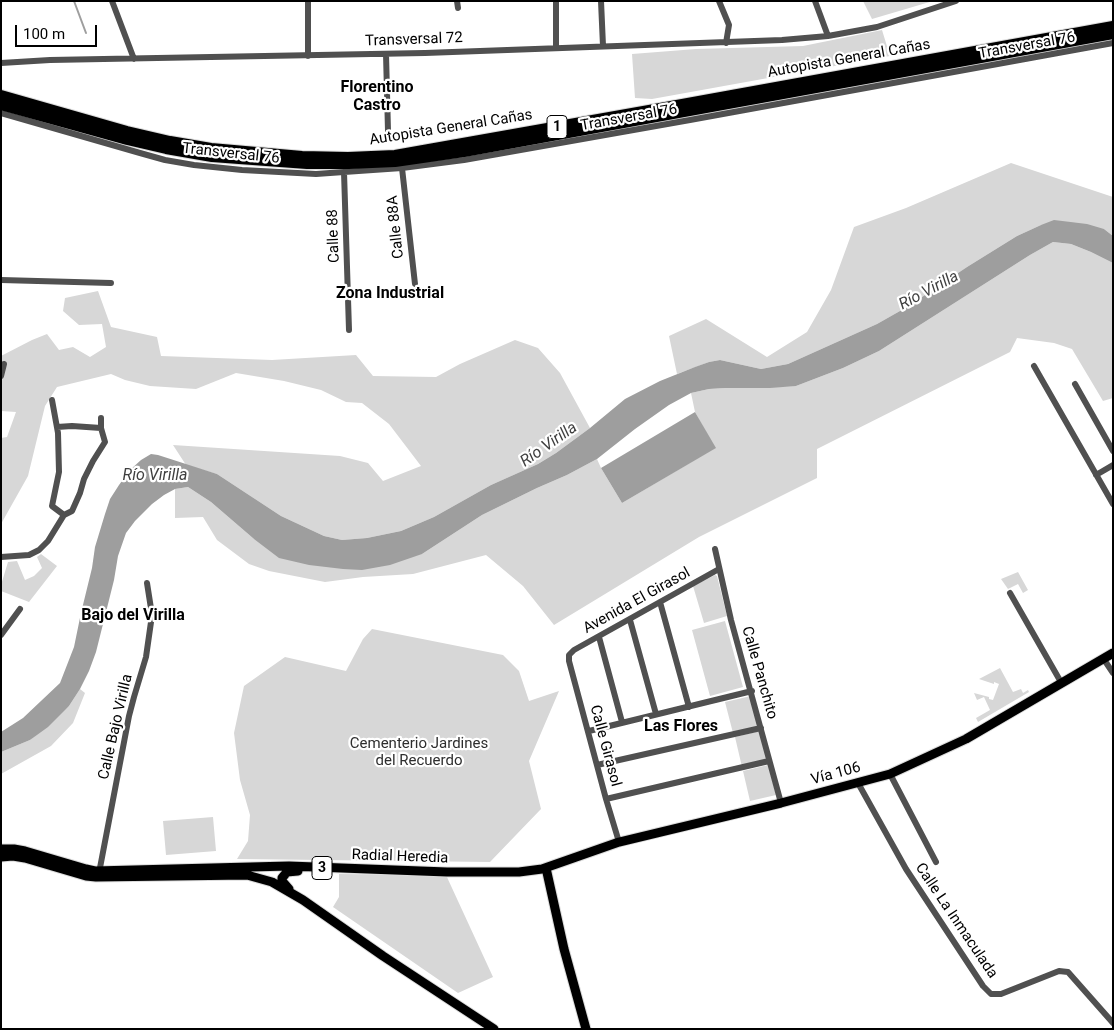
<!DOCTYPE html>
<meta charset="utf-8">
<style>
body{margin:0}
#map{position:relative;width:1114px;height:1030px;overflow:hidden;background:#fff;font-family:Roboto,sans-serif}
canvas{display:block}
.frame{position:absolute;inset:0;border:2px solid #000;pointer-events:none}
.scale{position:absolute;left:15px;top:25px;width:82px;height:22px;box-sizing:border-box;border:2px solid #000;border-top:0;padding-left:6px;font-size:15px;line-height:18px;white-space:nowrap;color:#000;-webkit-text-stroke:4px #fff;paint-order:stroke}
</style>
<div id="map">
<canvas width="1114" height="1030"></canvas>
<div class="frame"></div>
<div class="scale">100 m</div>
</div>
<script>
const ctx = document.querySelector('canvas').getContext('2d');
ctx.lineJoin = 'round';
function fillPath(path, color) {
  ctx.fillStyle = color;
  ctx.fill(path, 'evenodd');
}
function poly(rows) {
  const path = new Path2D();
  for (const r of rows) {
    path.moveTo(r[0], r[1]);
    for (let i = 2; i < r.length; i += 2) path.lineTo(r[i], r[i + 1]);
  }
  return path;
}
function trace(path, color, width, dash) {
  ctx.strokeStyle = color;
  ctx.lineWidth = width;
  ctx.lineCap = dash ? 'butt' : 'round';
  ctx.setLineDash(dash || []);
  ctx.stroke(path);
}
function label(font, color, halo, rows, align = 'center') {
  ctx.font = font + ' Roboto,sans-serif';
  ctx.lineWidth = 4.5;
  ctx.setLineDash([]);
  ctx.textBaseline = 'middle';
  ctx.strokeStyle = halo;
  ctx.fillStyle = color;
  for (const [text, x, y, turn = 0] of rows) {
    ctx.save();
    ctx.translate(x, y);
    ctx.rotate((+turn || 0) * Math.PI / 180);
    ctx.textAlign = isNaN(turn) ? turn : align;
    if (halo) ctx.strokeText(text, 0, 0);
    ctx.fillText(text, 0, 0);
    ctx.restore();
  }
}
const green = poly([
 [863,1,933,1,872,19],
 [882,30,890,56,652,99,635,98,632,54,696,49,803,46],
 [1011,163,1113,197,1113,236,1104,229,1041,225,1017,236,967,267,907,307,877,324,788,364,761,369,720,360,709,362,677,374,669,336,706,319,767,357,807,332,831,290,854,227,906,208],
 [1053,242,1071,244,1091,252,1113,263,1113,398,1103,401,1072,349,1054,343,1017,338,1010,352,817,449,817,478,699,537,554,625,523,586,486,555,413,574,363,577,325,582,269,571,249,564,217,540,203,517,175,518,175,489,188,487,211,502,254,539,422,554,482,515,537,488,567,475,597,459,601,468,622,503,715,448,695,412,691,393,709,389,725,388,796,386,843,368,879,351,1030,255],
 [98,291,111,327,157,337,161,356,272,360,356,355,373,376,436,377,460,364,515,340,538,348,560,373,590,428,556,453,538,464,491,485,434,517,401,531,367,538,342,540,324,536,281,516,217,474,186,465,173,445,340,456,368,463,383,481,421,466,389,424,362,403,346,402,321,390,284,381,236,373,196,389,150,386,125,380,111,374,57,387,45,406,28,476,1,524,1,438,7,437,16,412,1,411,1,356,32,340,47,334,59,350,73,347,90,357,106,347,102,324,79,325,63,311,65,298],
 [41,554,57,566,29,602,1,591,1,585,8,562,17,561,25,580,34,576,42,568,37,557],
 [1018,572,1028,590,1023,593,1018,584,1008,589,1001,579],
 [715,575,717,576,727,616,704,623,693,586],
 [725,621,743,687,710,696,692,630],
 [372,629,503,655,519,671,529,701,559,691,529,761,541,809,490,862,237,859,248,841,250,815,240,780,234,733,244,686,285,657,346,671,363,639],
 [1000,668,1013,692,1021,689,1023,693,1028,690,1029,692,978,722,976,718,990,710,984,697,977,700,974,693,989,697,989,699,993,700,999,684,994,682,994,684,979,679],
 [80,689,85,693,73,723,51,746,1,774,1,752,30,740,69,706],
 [751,696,758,727,733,733,725,702],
 [760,731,768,761,742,767,735,737],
 [768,765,776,795,750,801,743,771],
 [213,817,216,851,166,855,163,821],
 [339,874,446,875,493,977,458,993,333,907,339,897]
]);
const water = poly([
 [1054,220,1087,224,1104,229,1113,236,1113,263,1091,252,1071,244,1053,242,1030,255,879,351,843,368,796,386,770,388,725,388,709,389,691,393,669,405,635,429,597,459,567,475,537,488,482,515,422,554,390,565,362,570,343,569,309,565,279,558,254,539,211,502,188,487,175,489,164,495,152,504,135,521,126,533,118,556,114,580,96,652,89,671,80,689,69,706,48,727,30,740,1,752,1,732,23,718,60,683,74,647,81,613,92,568,95,547,105,514,110,499,119,485,130,470,141,460,151,454,158,455,217,474,281,516,324,536,342,540,367,538,401,531,434,517,491,485,538,464,556,453,590,428,625,399,660,381,695,367,709,362,720,360,761,369,788,364,877,324,907,307,967,267,1017,236,1041,225],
 [695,412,716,448,622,503,601,468]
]);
const stream = poly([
 [74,1,86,33]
]);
const minor = poly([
 [112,1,134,59],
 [308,1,308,56],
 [457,1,458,8],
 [556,1,556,48],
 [601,1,603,46],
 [719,1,729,25,726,43],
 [815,1,828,36],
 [386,54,388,131],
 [1,63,50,60,425,53,782,40,828,36,877,27,956,1],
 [1,113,140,153,165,160,194,165,242,170,316,174,344,172,402,168,464,160,690,120,1113,43],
 [402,168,415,284],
 [344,172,349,330],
 [1,280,111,283],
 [1034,366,1113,504],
 [1,376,4,364],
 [1075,384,1113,451],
 [52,400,58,433,59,472,52,506,64,515],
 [57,427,72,426,101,428],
 [1096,475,1113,465],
 [715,549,731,620,781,803],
 [1,557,29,555,39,550,48,541,64,515,72,511,80,493,84,479,93,461,105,442,101,428,101,418],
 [1010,593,1062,684],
 [660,602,689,707],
 [630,620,656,714],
 [1,635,20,609],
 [599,637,622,722],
 [1103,658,1113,673],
 [589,731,752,691],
 [597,765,761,728],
 [890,774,936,862],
 [858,783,906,869,983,986,991,994,1001,994,1059,971,1068,972,1113,1023],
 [606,799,769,761],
 [619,842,606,799,569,661,569,655,574,650,719,569],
 [99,873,129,716,134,697,146,657,152,615,147,583]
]);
const major = poly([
 [1,849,14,849,25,851,86,869,95,871,289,866,447,872,519,872,542,869,619,842,781,803,890,774,966,739,1113,653],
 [1,857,13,856,25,858,86,876,96,877,247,875,272,882,303,900,383,956,494,1029],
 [546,868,564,949,586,1029],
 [289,889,282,881,282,878,287,872,298,871]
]);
const highway = poly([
 [1,95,127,131,170,141,211,148,302,156,348,157,395,155,649,110,1113,26],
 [1,105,127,140,166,149,212,157,307,164,349,164,395,162,464,152,1113,34]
]);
const shields = [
 [557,127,20],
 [322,868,20]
];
const shieldNames = [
 ["1",557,127],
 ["3",322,868]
];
const streetNames = [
 ["Transversal 72",414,40,-2],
 ["Transversal 76",1027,46,-10],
 ["Autopista General Cañas",849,59,-10],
 ["Transversal 76",629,118,-10],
 ["Autopista General Cañas",451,128,-9],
 ["Transversal 76",231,154,6],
 ["Calle 88A",396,227,-96],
 ["Calle 88",334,236,-92],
 ["Avenida El Girasol",637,601,-29],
 ["Calle Panchito",759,673,74],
 ["Calle Bajo Virilla",116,727,-77],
 ["Calle Girasol",605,746,75],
 ["Vía 106",836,774,-15],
 ["Radial Heredia",400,857,2],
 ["Calle La Inmaculada",956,921,56]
];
const parkNames = [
 ["Cementerio Jardines",419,744],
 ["del Recuerdo",419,761]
];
const neighbourhoodNames = [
 ["Florentino",377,88],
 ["Castro",377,106],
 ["Zona Industrial",390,294],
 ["Bajo del Virilla",133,616],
 ["Las Flores",681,727]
];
const waterNames = [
 ["Río Virilla",929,291,-28],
 ["Río Virilla",549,445,-35],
 ["Río Virilla",155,476]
];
fillPath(green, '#d7d7d7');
fillPath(water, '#9e9e9e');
trace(stream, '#9e9e9e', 2);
trace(major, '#dbdbdb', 11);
trace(highway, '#dbdbdb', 12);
trace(minor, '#505050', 6);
trace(major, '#000', 9);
trace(highway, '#000', 10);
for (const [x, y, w] of shields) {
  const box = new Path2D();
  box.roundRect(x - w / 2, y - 11.5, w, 23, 4);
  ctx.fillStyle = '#fff';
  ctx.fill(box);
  trace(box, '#000', 1);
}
label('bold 14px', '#000', null, shieldNames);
label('15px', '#000', '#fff', streetNames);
label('15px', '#2e2e2e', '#fff', parkNames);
label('bold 16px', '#000', '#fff', neighbourhoodNames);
label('italic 16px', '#3f3f3f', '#fff', waterNames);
</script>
